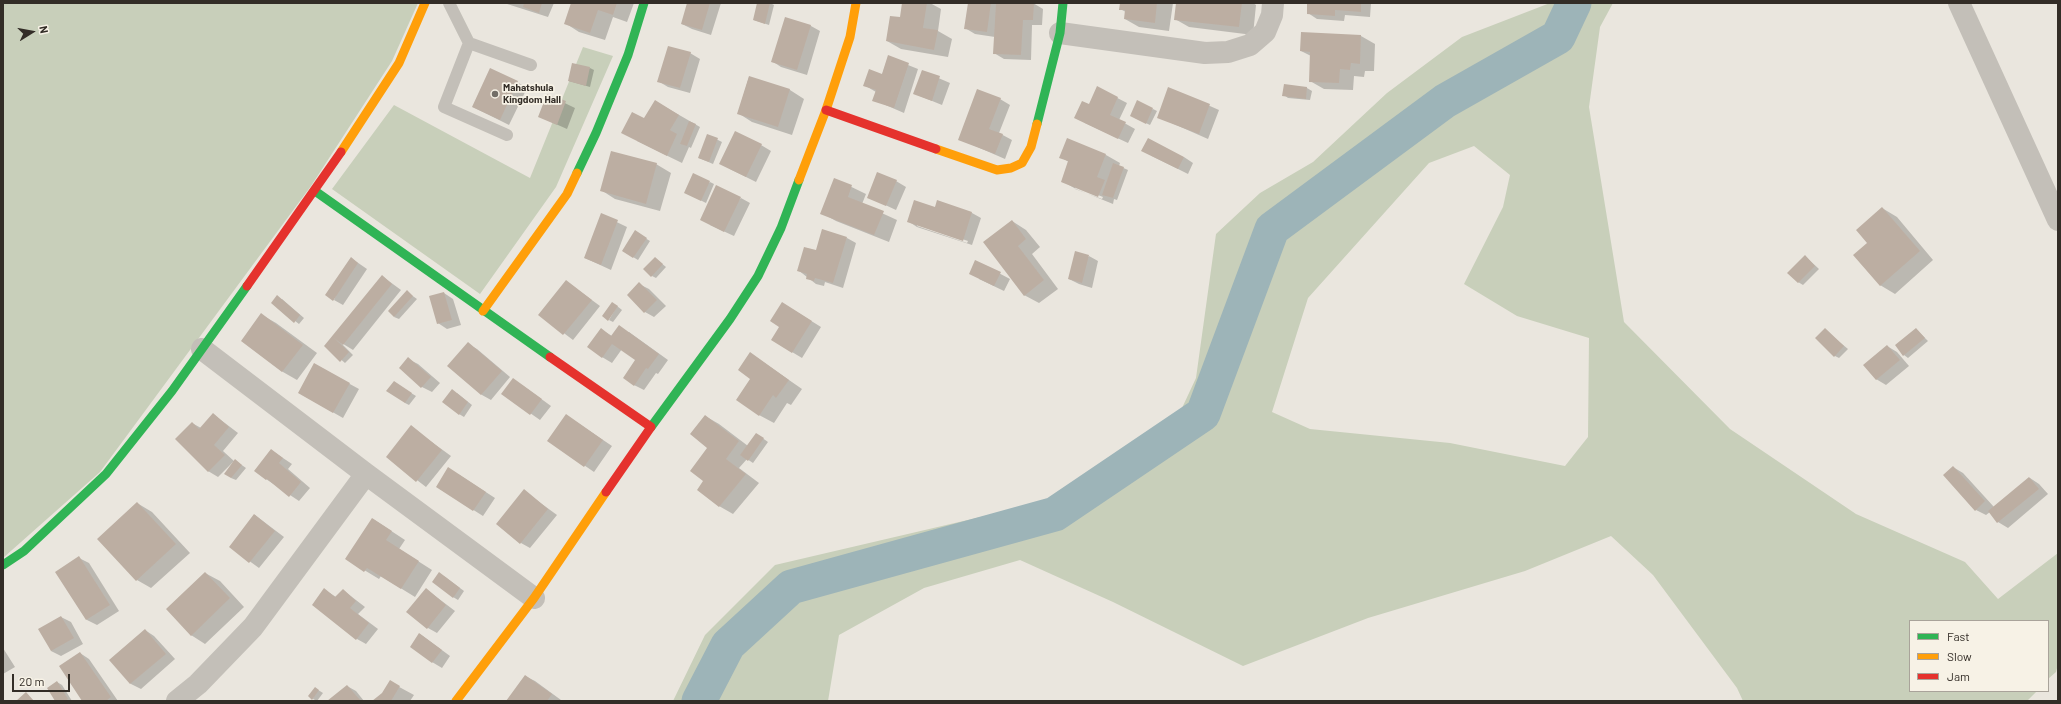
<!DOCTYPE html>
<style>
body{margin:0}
#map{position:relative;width:2061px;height:704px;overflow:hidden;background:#eae6de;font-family:Barlow,sans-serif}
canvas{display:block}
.frame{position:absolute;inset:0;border:4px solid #332d27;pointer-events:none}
.legend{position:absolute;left:1909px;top:620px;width:140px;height:72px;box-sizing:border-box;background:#f7f2e6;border:1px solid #a9a39a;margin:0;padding:5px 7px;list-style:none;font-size:12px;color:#332d27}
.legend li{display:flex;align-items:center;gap:8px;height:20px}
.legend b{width:20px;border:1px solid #a9a39a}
.north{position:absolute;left:12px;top:12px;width:40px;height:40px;-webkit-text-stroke:3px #f7f2e6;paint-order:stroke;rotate:79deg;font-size:11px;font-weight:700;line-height:16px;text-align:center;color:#332d27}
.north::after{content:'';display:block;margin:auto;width:14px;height:18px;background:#332d27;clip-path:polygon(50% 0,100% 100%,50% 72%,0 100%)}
.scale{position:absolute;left:12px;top:674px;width:58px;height:18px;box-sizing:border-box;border:2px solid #332d27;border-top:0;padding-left:5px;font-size:12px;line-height:14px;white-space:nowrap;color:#332d27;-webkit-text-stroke:3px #f7f2e6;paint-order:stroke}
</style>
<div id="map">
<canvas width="2061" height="704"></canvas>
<div class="frame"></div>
<ul class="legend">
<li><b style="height:5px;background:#30b455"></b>Fast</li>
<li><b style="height:5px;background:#ff9f0a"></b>Slow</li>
<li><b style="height:5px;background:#e5322d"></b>Jam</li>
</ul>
<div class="north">N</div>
<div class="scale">20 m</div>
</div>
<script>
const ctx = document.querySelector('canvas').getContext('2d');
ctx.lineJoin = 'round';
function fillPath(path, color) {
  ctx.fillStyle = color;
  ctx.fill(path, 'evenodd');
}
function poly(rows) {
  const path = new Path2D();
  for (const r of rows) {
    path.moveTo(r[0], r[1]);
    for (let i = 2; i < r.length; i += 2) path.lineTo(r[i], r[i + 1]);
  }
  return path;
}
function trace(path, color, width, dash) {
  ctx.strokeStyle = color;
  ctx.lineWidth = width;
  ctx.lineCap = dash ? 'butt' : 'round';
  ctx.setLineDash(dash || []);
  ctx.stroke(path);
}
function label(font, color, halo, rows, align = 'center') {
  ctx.font = font + ' Barlow,sans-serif';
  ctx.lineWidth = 3.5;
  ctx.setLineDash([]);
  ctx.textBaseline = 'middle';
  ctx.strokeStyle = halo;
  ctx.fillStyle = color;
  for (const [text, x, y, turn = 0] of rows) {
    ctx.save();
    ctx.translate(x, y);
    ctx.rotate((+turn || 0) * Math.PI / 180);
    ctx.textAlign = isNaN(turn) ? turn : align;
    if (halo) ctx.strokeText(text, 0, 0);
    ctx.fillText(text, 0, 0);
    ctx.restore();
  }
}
const green = poly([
 [3,3,418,3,392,61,311,186,100,472,3,558],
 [1550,3,1613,3,1600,27,1589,107,1624,322,1730,429,1856,514,1965,562,1998,599,2058,553,2058,664,2056,672,2048,679,2048,621,1910,621,1910,691,2037,691,2027,701,1743,701,1737,688,1653,575,1611,536,1525,571,1368,618,1243,666,1113,602,1020,560,924,588,839,635,828,701,673,701,705,635,775,565,1049,501,1182,408,1196,378,1216,234,1260,193,1313,162,1387,93,1462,37],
 [1474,146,1510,175,1503,207,1464,284,1517,316,1589,338,1588,437,1565,466,1450,443,1310,429,1272,412,1308,298,1429,163],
 [583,47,613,56,556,187,480,294,332,189,394,105,530,178]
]);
const shadow = poly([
 [504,3,554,3,548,17],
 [572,3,634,3,627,22,613,17,605,40,579,32,565,23],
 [688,3,721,3,711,35,692,29,682,24],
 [758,3,770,3,774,5,769,25,754,20],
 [903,3,930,3,941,9,938,31,952,39,948,57,901,49,887,41,901,18],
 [969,3,1033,3,1043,9,1042,25,1032,25,1031,60,1004,59,994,53,995,37,975,34,965,28],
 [1121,3,1173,3,1169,31,1139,27,1125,19,1126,12,1120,9],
 [1177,3,1253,3,1256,5,1253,35,1189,27,1175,19],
 [1308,3,1371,3,1370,17,1345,15,1344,21,1317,19,1308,13],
 [786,18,811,26,820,31,807,75,781,67,772,61],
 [1302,33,1361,36,1375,44,1374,71,1365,71,1364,77,1354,76,1353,90,1324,89,1310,81,1311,56,1301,51],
 [690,53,700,59,690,93,668,87,658,81],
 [888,57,918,69,904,113,874,100,876,92,864,85,882,75],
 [590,68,594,70,590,87,569,81],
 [922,71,950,83,942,105,915,94],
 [749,77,790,90,804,99,792,135,752,122,738,113],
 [517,82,527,88,509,125,473,107],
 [1285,85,1307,88,1312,91,1310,100,1288,98,1284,95],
 [1098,88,1127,103,1119,120,1135,129,1128,143,1085,123,1089,106],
 [1169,88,1219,110,1208,139,1158,117],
 [548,95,575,108,567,129,540,117],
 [1000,99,1010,105,999,133,1012,140,1005,159,959,139],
 [655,101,700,127,691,148,689,147,682,163,637,141,645,119],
 [1153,109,1157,111,1150,125,1135,118],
 [708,135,722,142,713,164,699,158],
 [761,145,771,151,756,182,730,169],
 [1106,155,1120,163,1119,166,1128,170,1117,200,1114,199,1113,204,1076,189,1062,181,1069,162,1060,157],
 [1075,186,1103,197,1102,199,1075,189],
 [1152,156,1184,157,1193,163,1188,174],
 [656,164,671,173,660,211,615,199,601,190],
 [835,179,866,194,862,204,897,220,889,242,836,221,822,213],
 [896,181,906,187,896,210,868,197],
 [710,182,714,184,706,203,690,195],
 [741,198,750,203,734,236,710,225],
 [938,201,972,213,981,218,972,245,917,227,908,221,935,208],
 [917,224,968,241,967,243,917,226],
 [1882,208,1897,217,1933,260,1895,294,1880,285,1869,243],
 [602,215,627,227,611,270,585,258],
 [1012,221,1026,230,1040,247,1032,254,1058,289,1039,303,1024,295],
 [635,232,650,241,638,260,623,251],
 [847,238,856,243,843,288,825,282,824,286,816,284,798,270,816,251],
 [1089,256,1098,261,1092,288,1079,284,1069,279],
 [1805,256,1819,269,1803,285,1798,282],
 [351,258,367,269,343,305,334,300],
 [655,258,666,267,656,278,652,276],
 [976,261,1010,279,1004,291,979,279],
 [382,276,401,290,353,350,340,342,353,355,345,363,325,346],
 [566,281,600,306,573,340,540,315],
 [639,284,649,289,666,306,654,317,645,312],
 [407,292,417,299,399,319,394,317],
 [444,293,453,299,461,325,447,329,438,323],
 [282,299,304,318,299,324,272,303],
 [617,306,622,310,613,322,609,320],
 [792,309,821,327,802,358,792,352],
 [262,315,276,323,317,353,297,380,283,372,242,341],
 [1916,329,1928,341,1908,358,1904,355],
 [602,330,612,336,629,332,668,360,658,374,656,373,644,390,634,385,636,360,622,349,612,363,602,357],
 [1825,330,1848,349,1839,358,1835,356],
 [468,344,477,349,510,377,491,400,482,395,449,366],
 [1887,346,1897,352,1909,366,1886,385,1876,379],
 [750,353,802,389,791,405,787,403,774,423,759,415,751,379],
 [408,359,418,364,440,383,432,392,422,387,400,368],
 [315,365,359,389,343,418,299,393],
 [398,385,416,396,409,405,405,403],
 [522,385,551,406,540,420,503,394],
 [457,393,472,405,464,417,459,414],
 [213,414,238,433,223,451,235,462,236,461,246,468,236,480,231,478,233,462,218,477,208,471,192,423,201,428],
 [566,415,612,446,594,472,549,441],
 [705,416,719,424,748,446,761,437,768,442,753,463,747,459,739,468,759,483,733,514,719,506,705,480,709,448],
 [411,427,451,456,426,487,387,457],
 [271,450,292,464,288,469,310,488,299,501,266,479],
 [1953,467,1963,473,1994,507,2030,478,2039,484,2048,494,2008,528,1998,522,1990,512,1986,515,1976,510],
 [458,474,495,498,483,516,437,487],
 [524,491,557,515,530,548,521,543],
 [137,503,152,512,190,553,151,588,137,580,99,539],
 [255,515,284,537,259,568,230,547],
 [373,519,405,540,399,549,432,570,415,597,381,576,379,579,346,559],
 [79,558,89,563,119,611,97,625,87,620,57,572],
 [205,573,220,581,244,607,205,644,191,635],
 [444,576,464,591,458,600,453,597],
 [426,589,455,611,437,633,428,628],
 [325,590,336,597,343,590,365,607,358,614,378,629,366,644,357,639],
 [61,617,71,622,83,644,61,656,51,651],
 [145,630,154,636,175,659,141,689,131,684,111,660],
 [420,634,450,656,442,668,432,662],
 [3,648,15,667,3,674],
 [80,653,89,659,118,701,84,701],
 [525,676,535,681,561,700,508,701],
 [57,682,62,685,72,701,57,701],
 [390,682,414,695,410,701,374,701,383,693],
 [347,686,356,691,364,701,329,701],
 [315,688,323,693,317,701,313,699]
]);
const river = poly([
 [699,701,728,645,791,587,1055,514,1203,414,1272,229,1445,101,1558,37,1574,3]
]);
const building = poly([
 [524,3,542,3,539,13,523,7],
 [571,3,617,3,613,15,598,10,590,33,564,24],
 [687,3,710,3,702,30,681,24],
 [757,3,770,3,765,24,753,20],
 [902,3,927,3,923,28,938,30,934,50,886,41,890,16,900,17],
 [968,3,991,3,987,32,964,29],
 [996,3,1034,3,1033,20,1023,20,1021,55,993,54],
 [1120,3,1157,3,1155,23,1124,19,1125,10,1119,10],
 [1176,3,1242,3,1239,27,1174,20],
 [1307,3,1361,3,1361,12,1335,10,1335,16,1307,14],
 [785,17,811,25,797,70,771,62],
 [1301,32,1361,35,1360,64,1351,63,1350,70,1340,69,1339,83,1309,82,1310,52,1300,51],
 [668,46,691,52,680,88,657,82],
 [888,55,909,63,894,108,872,101,876,90,863,86,869,69,882,74],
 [572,63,590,67,586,86,568,81],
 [490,68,518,81,500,120,472,107],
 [922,70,940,76,932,101,913,94],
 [749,76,790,89,778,127,737,114],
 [1284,84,1307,87,1306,99,1282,96],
 [1097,86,1118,97,1110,115,1126,122,1118,139,1074,118,1082,101,1089,104],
 [1168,87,1210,104,1199,134,1157,118],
 [977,89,1001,98,989,129,1003,134,995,154,958,140],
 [547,94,566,101,557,125,538,117],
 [655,100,679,115,670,130,677,134,667,156,621,133,632,112,644,118],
 [1137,100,1153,108,1146,124,1130,116],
 [689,121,696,124,687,146,680,144],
 [735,131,762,144,746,177,719,164],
 [707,134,718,138,709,162,698,158],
 [1067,138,1106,154,1097,177,1105,180,1098,197,1061,182,1068,161,1059,158],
 [1148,138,1184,157,1178,169,1141,151],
 [611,151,657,163,646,204,600,191],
 [1113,163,1124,167,1113,198,1102,195],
 [877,172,897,180,886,206,867,198],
 [693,173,710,181,701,201,684,193],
 [834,178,852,185,848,197,884,211,874,235,820,214],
 [716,185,741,197,724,232,700,220],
 [914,200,935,207,937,200,972,212,963,241,907,222],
 [1882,207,1920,251,1880,286,1853,255,1867,243,1856,230],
 [601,213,618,220,601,265,584,258],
 [1012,220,1026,239,1018,246,1044,280,1024,296,983,242],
 [822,229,847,237,833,283,815,278,814,281,806,279,807,274,797,271,804,247,816,250],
 [635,230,647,238,633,258,622,251],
 [1075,251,1089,255,1082,283,1068,279],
 [1805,255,1815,266,1798,283,1787,273],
 [351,257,358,263,333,301,325,295],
 [655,257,663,264,651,277,643,269],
 [975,260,1001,272,994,286,969,274],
 [382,275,392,284,343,345,334,338,349,352,340,362,324,346],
 [566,280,592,300,563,335,538,315],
 [639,282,657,300,644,313,627,295],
 [407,290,413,296,394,317,388,311],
 [444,292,452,320,437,324,429,296],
 [277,295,300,315,294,323,271,303],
 [612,302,618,306,608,321,602,316],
 [782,302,812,321,792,353,771,340,779,327,770,321],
 [261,313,303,345,282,372,241,341],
 [619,325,659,354,648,369,646,368,634,386,623,378,635,360,612,344,602,358,587,347,601,328,611,336],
 [1825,328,1844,346,1834,357,1815,338],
 [1916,328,1925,338,1903,356,1895,345],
 [468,342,502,371,481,395,447,366],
 [1887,345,1900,360,1876,380,1863,365],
 [750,352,789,380,776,398,773,395,759,416,736,400,750,379,738,370],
 [408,357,431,377,421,388,399,368],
 [314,363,350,383,333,413,298,393],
 [513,378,542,399,530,415,501,394],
 [394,381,412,393,405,403,386,391],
 [452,389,468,402,459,415,442,402],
 [213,413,229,427,214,445,225,455,208,472,175,439,192,422,199,429],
 [566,414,603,440,584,467,547,441],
 [705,415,739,441,726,459,746,474,719,507,697,490,703,481,690,471,707,448,690,434],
 [411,425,442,450,416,482,386,457],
 [756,433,764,438,748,461,740,455],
 [271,449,283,458,279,463,301,482,289,497,267,479,266,480,254,471],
 [235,459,242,465,231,478,224,474],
 [1953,466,1985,501,1975,511,1943,475],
 [448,467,486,492,473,511,436,487],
 [2029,477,2039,489,1997,523,1988,511],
 [524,489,548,509,520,544,496,524],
 [137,502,176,544,136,581,97,539],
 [254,514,275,531,249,563,229,547],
 [372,518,392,531,386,540,419,561,401,589,367,568,364,572,345,559],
 [79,556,110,605,86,620,55,572],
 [205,572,230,598,191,636,166,609],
 [439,572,460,588,453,598,432,582],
 [324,588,335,597,343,589,356,601,350,608,369,623,356,640,312,605],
 [426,588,446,605,427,629,406,612],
 [61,616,74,638,51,651,38,629],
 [145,629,166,654,130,684,109,660],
 [419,633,442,650,432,663,410,647],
 [80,652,111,697,106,701,82,701,59,666],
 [525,675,552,694,547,701,506,701],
 [390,680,400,686,391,701,372,701,382,693],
 [57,681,68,699,65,701,55,701,47,688],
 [347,685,361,701,327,701],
 [315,687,319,690,312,700,308,696],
 [26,692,34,701,16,701]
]);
const lane = poly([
 [449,3,469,43,531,65],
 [469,43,444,107,507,135]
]);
const street = poly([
 [1959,3,2058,220],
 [1060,33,1205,53,1228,52,1250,45,1265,32,1272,15,1273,3],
 [202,349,366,474,534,598],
 [177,701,198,684,253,627,366,474]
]);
const fast = poly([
 [1037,124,1060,33,1063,3],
 [577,173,596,133,628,55,644,3],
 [315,191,550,357],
 [651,427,730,319,758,276,781,228,799,180],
 [3,565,24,551,106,474,172,391,247,286]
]);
const slow = poly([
 [936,149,997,170,1011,168,1022,163,1031,147,1037,124],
 [341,152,399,63,425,3],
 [799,180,826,110,850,37,856,3],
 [483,311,567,194,577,173],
 [456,701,534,598,606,492]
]);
const jam = poly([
 [826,110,936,149],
 [247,286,341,152],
 [550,357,651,427,606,492]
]);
const markers = [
 [495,94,4,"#736e67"]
];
const poiNames = [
 ["Mahatshula",503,88],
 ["Kingdom Hall",503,100]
];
fillPath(green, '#c8cfba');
fillPath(shadow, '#0003');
trace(river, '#9db4b8', 35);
fillPath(building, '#bcaea2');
trace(lane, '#c3bfb8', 12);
trace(street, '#c3bfb8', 22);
trace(fast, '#30b455', 9);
trace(slow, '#ff9f0a', 9);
trace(jam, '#e5322d', 9);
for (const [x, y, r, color] of markers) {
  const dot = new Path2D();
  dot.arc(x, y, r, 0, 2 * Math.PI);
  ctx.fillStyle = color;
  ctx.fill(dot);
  trace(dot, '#f7f2e6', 1.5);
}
label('bold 10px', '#332d27', '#f7f2e6', poiNames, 'left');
</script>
